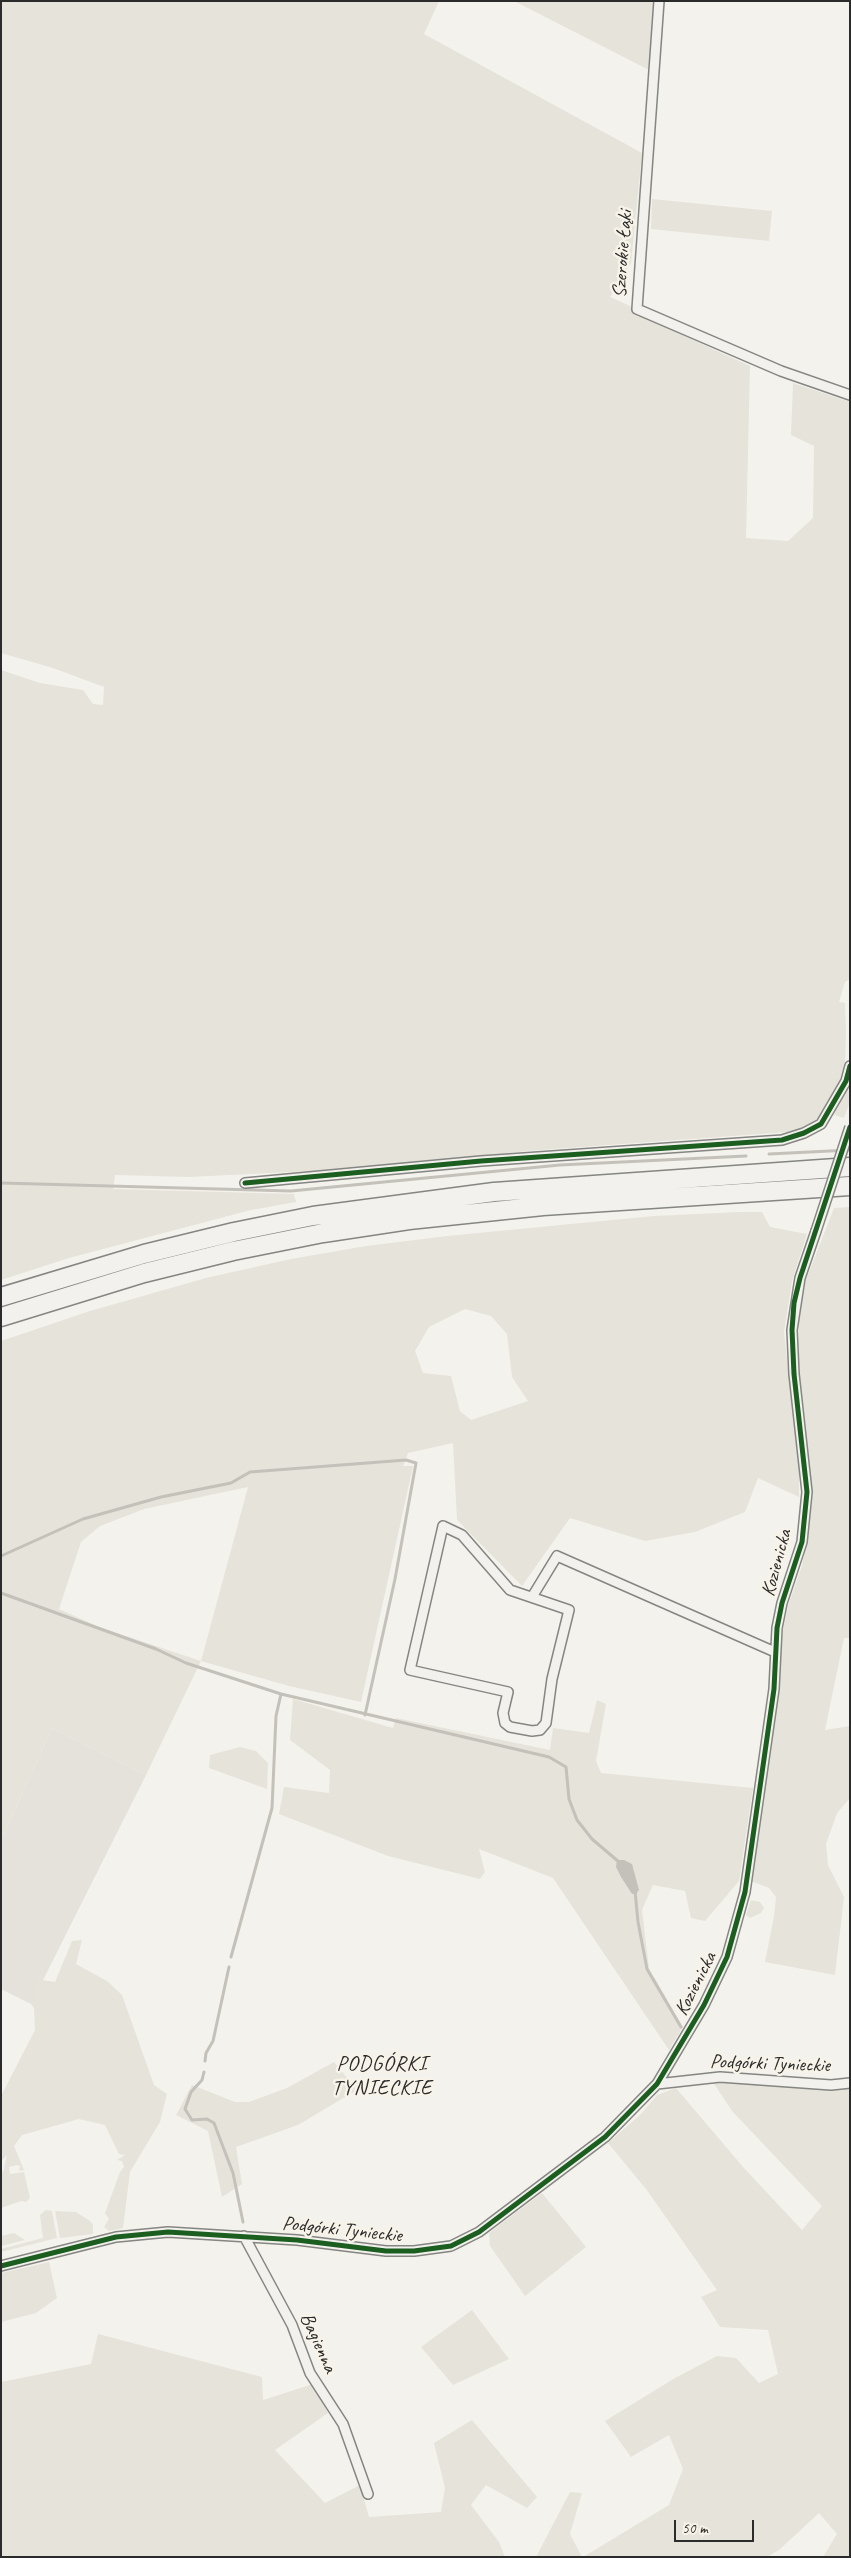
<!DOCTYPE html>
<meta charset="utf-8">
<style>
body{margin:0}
#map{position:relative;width:851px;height:2558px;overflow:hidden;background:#f4f2ec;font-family:Caveat,sans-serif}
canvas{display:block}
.frame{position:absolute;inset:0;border:2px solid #2b2b2b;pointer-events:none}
.scale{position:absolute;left:674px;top:2520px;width:80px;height:22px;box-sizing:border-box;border:2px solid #2b2b2b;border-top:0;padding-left:6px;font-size:15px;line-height:18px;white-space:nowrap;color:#2b2b2b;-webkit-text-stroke:4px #f7f3e8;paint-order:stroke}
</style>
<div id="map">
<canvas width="851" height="2558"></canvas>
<div class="frame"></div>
<div class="scale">50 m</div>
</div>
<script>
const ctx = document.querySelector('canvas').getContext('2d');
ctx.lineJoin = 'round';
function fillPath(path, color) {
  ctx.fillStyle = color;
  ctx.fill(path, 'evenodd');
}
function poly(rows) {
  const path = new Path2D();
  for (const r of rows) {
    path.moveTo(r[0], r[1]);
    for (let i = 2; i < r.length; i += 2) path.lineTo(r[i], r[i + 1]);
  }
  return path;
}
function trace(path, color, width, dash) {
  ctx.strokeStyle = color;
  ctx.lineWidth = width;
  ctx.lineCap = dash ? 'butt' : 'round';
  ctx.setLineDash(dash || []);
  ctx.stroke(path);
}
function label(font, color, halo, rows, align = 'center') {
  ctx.font = font + ' Caveat,sans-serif';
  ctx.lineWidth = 5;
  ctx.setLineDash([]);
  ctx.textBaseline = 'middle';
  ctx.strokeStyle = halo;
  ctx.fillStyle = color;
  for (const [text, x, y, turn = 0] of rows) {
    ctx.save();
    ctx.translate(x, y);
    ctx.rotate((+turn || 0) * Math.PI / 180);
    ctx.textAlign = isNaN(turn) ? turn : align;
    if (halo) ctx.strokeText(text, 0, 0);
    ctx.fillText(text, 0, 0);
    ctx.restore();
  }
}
const built = poly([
 [52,1728,146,1775,31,2004,1,1989,1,1841]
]);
const green = poly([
 [1,1,439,1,424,34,642,153,631,263,610,297,630,306,636,314,750,366,746,538,788,541,813,518,814,446,791,435,793,383,850,402,850,979,845,982,839,1002,845,1003,846,1032,845,1065,838,1089,823,1114,807,1127,788,1132,526,1151,374,1168,189,1177,115,1175,113,1189,294,1194,296,1202,251,1210,69,1258,1,1280,1,670,40,683,83,690,93,704,103,705,104,687,53,668,1,653],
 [514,1,654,1,649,70],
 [652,199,772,211,769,241,651,229],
 [850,1077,850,1102,844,1118,834,1115],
 [850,1207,850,1638,844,1638,825,1730,850,1726,850,1798,837,1813,826,1844,828,1865,844,1897,835,1975,765,1962,774,1916,776,1897,769,1888,751,1881,776,1707,782,1635,789,1603,802,1566,810,1518,811,1488,798,1364,799,1320,806,1280,834,1208],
 [739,1212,762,1212,770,1227,807,1234,792,1281,784,1332,799,1466,799,1497,758,1478,745,1512,695,1532,645,1541,570,1518,522,1586,457,1520,453,1443,408,1453,403,1466,413,1466,361,1702,289,1686,201,1661,146,1775,52,1728,1,1841,1,1341,90,1311,206,1278,291,1259,366,1246,447,1236,654,1216],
 [465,1309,491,1316,507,1334,512,1377,528,1401,471,1420,460,1411,451,1376,423,1373,415,1351,429,1327],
 [248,1487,201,1661,99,1627,59,1609,81,1542,100,1526,144,1509],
 [293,1699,393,1728,396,1718,550,1750,553,1728,589,1733,597,1700,606,1704,596,1761,601,1773,753,1788,739,1881,705,1921,691,1918,685,1891,653,1885,642,1910,649,1968,683,2027,669,2050,553,1878,479,1849,485,1872,480,1879,388,1856,279,1814,284,1787,329,1793,330,1770,290,1740],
 [240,1747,256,1751,268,1763,267,1789,209,1768,210,1755],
 [751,1900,760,1902,764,1908,761,1913,750,1918,746,1915],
 [82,1940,76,1964,107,1981,122,1995,154,2085,167,2094,160,2122,130,2172,123,2228,109,2231,104,2227,109,2219,105,2213,120,2172,124,2167,122,2161,117,2160,125,2155,119,2154,105,2125,79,2119,22,2135,14,2146,24,2170,19,2171,20,2166,17,2165,9,2167,10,2174,24,2172,30,2198,26,2202,21,2201,1,2208,1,2167,3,2173,7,2155,1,2161,1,2096,35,2030,34,2008,31,2004,36,1979,55,1982,72,1941],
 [334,2062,357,2090,298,2125,236,2147,242,2184,222,2197,208,2131,176,2115,192,2085,235,2102,249,2102,287,2088],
 [713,2082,850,2087,850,2557,823,2557,837,2534,819,2513,779,2550,767,2557,583,2557,669,2505,683,2469,669,2435,631,2457,605,2421,675,2378,717,2356,736,2358,759,2383,778,2374,768,2330,720,2327,701,2297,717,2290,646,2189,608,2143,641,2114,657,2095,676,2088,743,2167,802,2230,822,2206,732,2111],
 [542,2193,586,2247,525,2296,490,2246,489,2233],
 [46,2210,52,2211,57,2238,1,2252,1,2249,43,2238,40,2215],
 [55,2211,76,2212,90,2221,93,2225,93,2234,60,2238],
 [14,2233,25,2240,1,2246,1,2236],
 [49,2262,57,2298,36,2313,1,2322,1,2273],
 [472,2310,509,2359,453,2385,421,2347],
 [98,2334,262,2377,263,2400,313,2384,328,2413,275,2450,325,2503,360,2485,369,2517,441,2512,445,2488,434,2443,472,2420,537,2497,527,2508,486,2485,471,2505,499,2542,505,2557,1,2557,1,2382,91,2364],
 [570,2492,582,2493,570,2534,582,2557,536,2557]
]);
const water = poly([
 [617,1860,624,1860,632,1864,639,1890,636,1894,632,1894,621,1877,616,1867]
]);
const stream = poly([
 [769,1154,850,1150],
 [1,1183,291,1191,560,1165,746,1156],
 [1,1556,83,1519,161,1497,231,1483,250,1472,406,1460,416,1463,395,1579,365,1715],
 [1,1593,156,1649,186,1663,281,1694,549,1757,566,1767,569,1799,577,1820,592,1839,619,1862],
 [635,1891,638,1922,647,1969,681,2027],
 [231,1957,272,1808,276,1716,281,1694],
 [205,2061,206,2053,213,2041,229,1967],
 [204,2072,202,2080,191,2092,185,2109,192,2120,207,2119,214,2123,233,2173,243,2222]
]);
const street = poly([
 [659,1,637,309,781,371,850,395],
 [245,1183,481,1161,782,1140,804,1133,821,1124,846,1081,850,1066],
 [443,1526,462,1535,510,1590,569,1610,552,1679,546,1723,540,1730,532,1731,510,1727,505,1723,503,1713,508,1692,410,1670,443,1526],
 [532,1597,557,1556,775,1652],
 [657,2084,720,2077,831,2085,850,2083],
 [244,2236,292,2325,310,2373,343,2424,368,2494],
 [1,2266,116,2237,168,2232,297,2240,386,2251,414,2251,451,2246,479,2232,605,2137,657,2084,704,2005,727,1957,745,1892,774,1689,777,1628,782,1603,802,1542,807,1492,794,1374,792,1330,800,1278,816,1231]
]);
const highway = poly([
 [1,1297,144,1254,234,1232,313,1216,494,1192,850,1167],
 [1,1317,144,1273,233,1251,323,1233,409,1220,543,1206,850,1186]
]);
const streetBridge = poly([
 [816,1231,850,1127]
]);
const cycleway = poly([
 [245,1183,481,1161,782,1140,804,1133,821,1124,846,1081,850,1066],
 [1,2266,116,2237,168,2232,297,2240,386,2251,414,2251,451,2246,479,2232,605,2137,657,2084,704,2005,727,1957,745,1892,774,1689,777,1628,782,1603,802,1542,807,1492,794,1374,792,1330,794,1303,800,1278,850,1127]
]);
const streetNames = [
 ["Szerokie Łąki",623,254,-86],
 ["Kozienicka",777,1563,-75],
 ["Kozienicka",696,1984,-63],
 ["Podgórki Tynieckie",770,2064,2],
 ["Podgórki Tynieckie",342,2230,6],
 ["Bagienna",318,2343,66]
];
const neighbourhoodNames = [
 ["PODGÓRKI",382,2064],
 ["TYNIECKIE",382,2088]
];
fillPath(built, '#e5e2db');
fillPath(green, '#e6e3da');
fillPath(water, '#c4c1ba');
trace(stream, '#c4c1ba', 3);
trace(street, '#858582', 12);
trace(highway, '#858582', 21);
trace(street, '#f2f1ed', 9);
trace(highway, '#f2f1ed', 18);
trace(streetBridge, '#858582', 12, []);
trace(streetBridge, '#f2f1ed', 9);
trace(cycleway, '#1b5e20', 5);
label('20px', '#2b2b2b', '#f7f3e8', streetNames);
ctx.letterSpacing = '1px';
label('21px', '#2b2b2b', '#f7f3e8', neighbourhoodNames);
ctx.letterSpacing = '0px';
</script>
